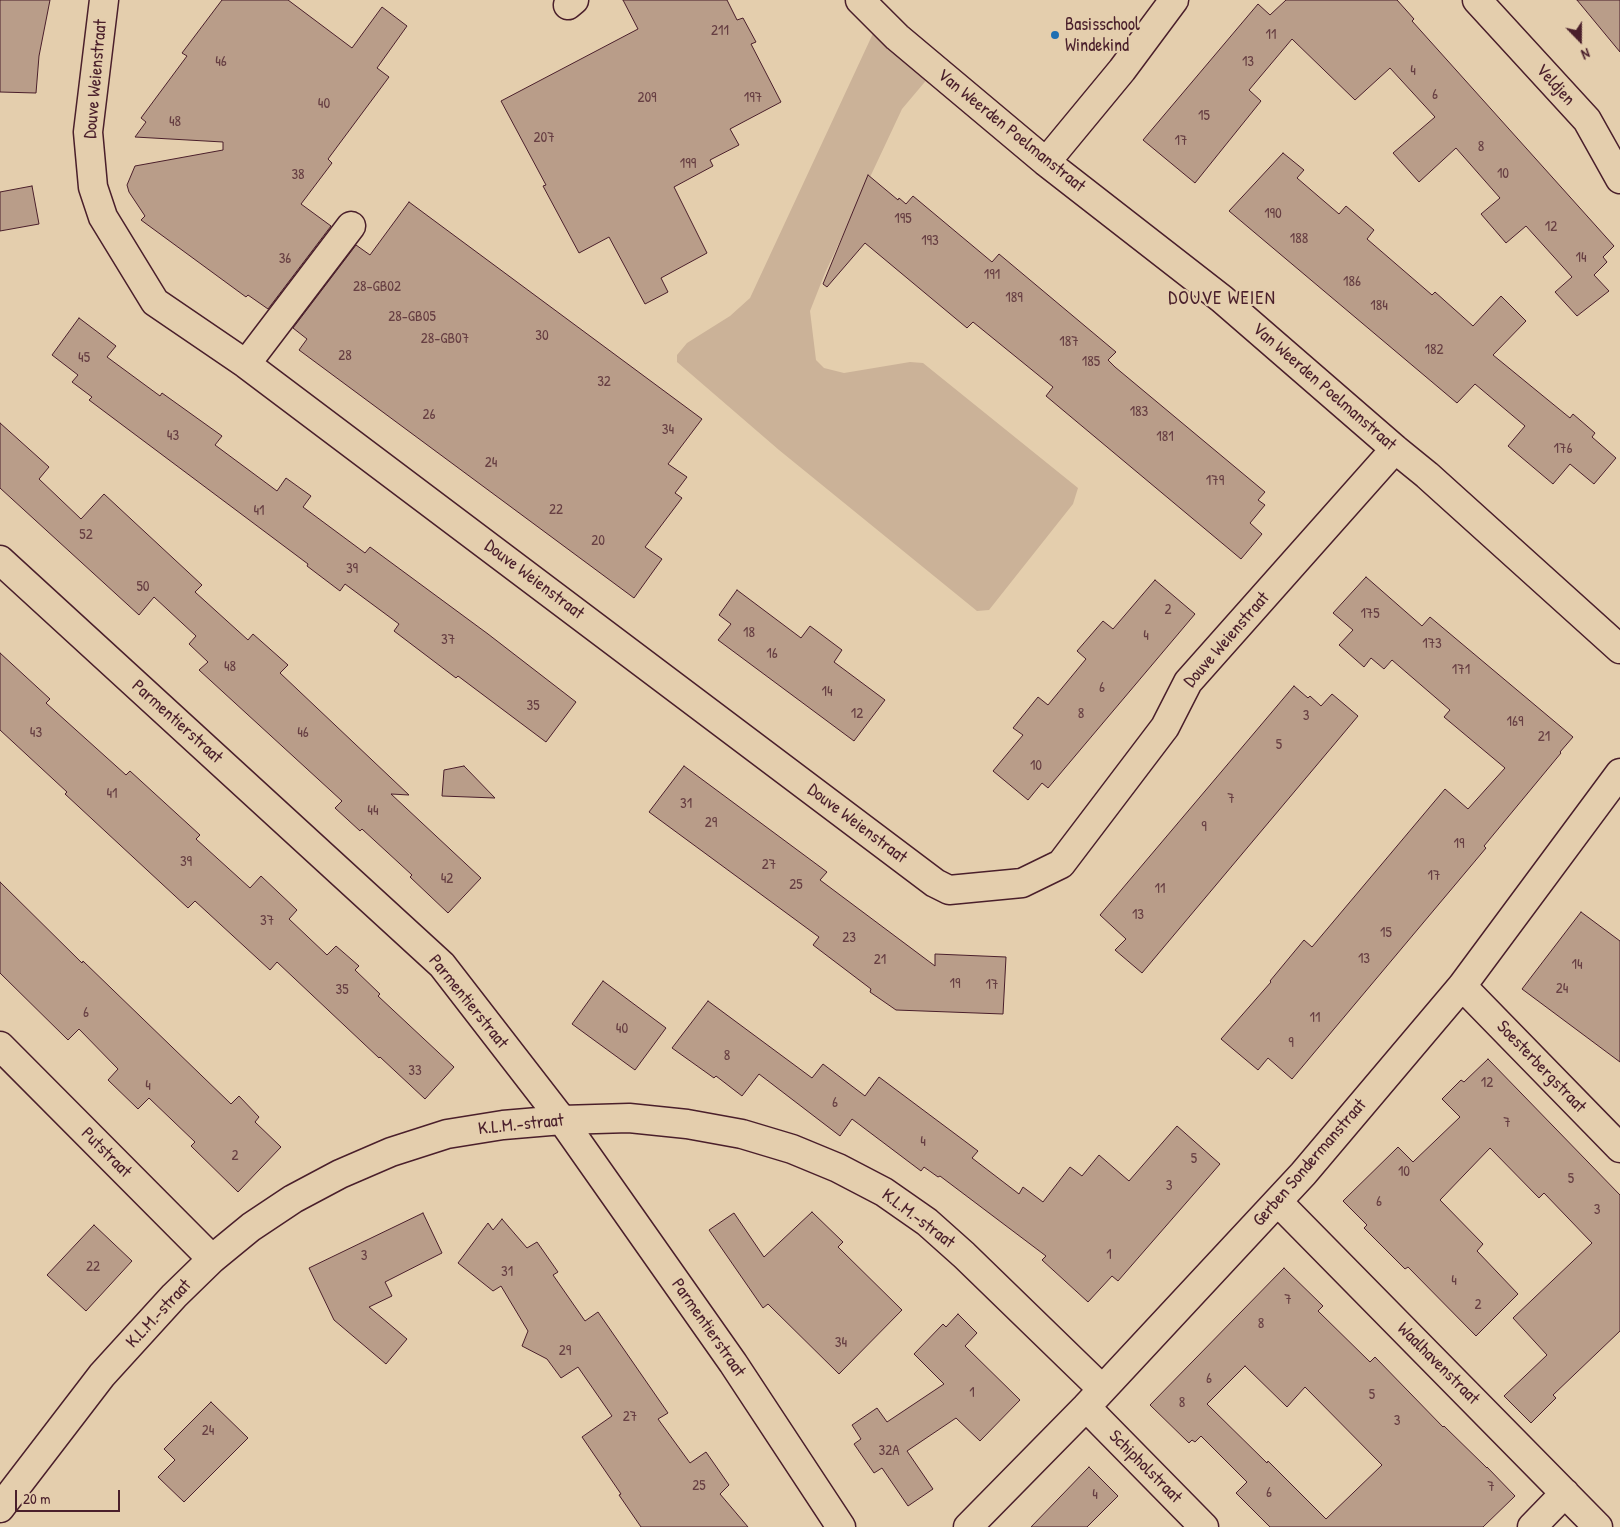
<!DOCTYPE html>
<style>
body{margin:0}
#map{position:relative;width:1620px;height:1527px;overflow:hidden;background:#e4cead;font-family:"Patrick Hand",sans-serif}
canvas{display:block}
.north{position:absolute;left:1555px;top:15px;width:50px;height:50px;-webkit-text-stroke:4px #e4cead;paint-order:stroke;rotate:158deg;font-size:14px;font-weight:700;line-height:20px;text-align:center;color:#4a1f2b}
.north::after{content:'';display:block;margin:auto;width:18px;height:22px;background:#4a1f2b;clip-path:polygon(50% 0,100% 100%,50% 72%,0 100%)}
.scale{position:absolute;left:15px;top:1490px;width:105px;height:22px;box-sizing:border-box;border:2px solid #4a1f2b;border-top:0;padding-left:6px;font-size:15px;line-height:18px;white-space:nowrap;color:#4a1f2b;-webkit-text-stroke:4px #e4cead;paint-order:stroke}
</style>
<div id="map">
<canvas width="1620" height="1527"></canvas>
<div class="north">N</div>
<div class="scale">20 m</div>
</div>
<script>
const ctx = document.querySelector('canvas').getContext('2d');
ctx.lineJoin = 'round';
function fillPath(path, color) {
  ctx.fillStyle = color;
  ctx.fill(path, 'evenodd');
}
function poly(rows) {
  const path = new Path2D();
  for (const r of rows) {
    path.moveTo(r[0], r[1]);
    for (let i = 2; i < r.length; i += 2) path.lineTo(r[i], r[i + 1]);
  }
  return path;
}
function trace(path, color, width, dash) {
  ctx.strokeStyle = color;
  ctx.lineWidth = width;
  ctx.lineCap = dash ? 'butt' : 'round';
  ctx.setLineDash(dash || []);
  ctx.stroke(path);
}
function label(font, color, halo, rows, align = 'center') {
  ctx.font = font + ' "Patrick Hand",sans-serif';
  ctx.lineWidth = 4.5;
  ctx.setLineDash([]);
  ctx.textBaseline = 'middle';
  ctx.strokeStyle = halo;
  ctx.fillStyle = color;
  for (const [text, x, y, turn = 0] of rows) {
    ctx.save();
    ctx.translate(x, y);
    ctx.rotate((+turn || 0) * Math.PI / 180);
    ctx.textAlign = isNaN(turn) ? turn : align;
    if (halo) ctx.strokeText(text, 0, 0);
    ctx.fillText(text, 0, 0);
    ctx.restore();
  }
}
const green = poly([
 [876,27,929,77,902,109,825,273,810,311,816,360,824,368,844,373,910,362,923,363,1078,488,1073,504,989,610,977,611,779,450,677,362,677,355,687,343,730,316,750,298]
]);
const building = poly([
 [0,0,50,0,39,56,36,93,0,92,0,0],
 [222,0,288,0,352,48,382,7,407,26,377,68,389,77,328,159,332,163,301,204,331,226,268,309,248,295,246,297,141,220,145,216,129,192,127,185,135,166,223,150,223,142,135,137,146,122,141,118,187,56,182,53,222,0],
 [623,0,727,0,737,20,743,18,756,42,751,44,781,102,730,129,739,145,710,160,713,166,674,187,707,253,661,278,668,292,645,304,609,237,579,253,543,186,546,185,501,101,638,29,623,0],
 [1286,0,1397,0,1414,19,1412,21,1614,246,1603,257,1607,262,1594,275,1609,291,1577,316,1555,292,1572,277,1526,226,1506,243,1481,214,1500,198,1456,148,1419,182,1393,153,1435,117,1390,68,1355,100,1292,39,1249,90,1261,101,1195,183,1143,140,1258,4,1270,15,1286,0],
 [1577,0,1620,0,1620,52,1577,0],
 [1283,153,1304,170,1297,178,1339,214,1346,206,1374,230,1367,239,1432,295,1435,292,1473,326,1501,296,1526,321,1493,355,1570,418,1573,414,1595,433,1592,437,1616,458,1594,484,1570,464,1553,484,1508,446,1525,426,1475,384,1457,403,1229,211,1283,153],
 [868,175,898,200,899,198,906,204,913,196,992,262,999,254,1116,352,1108,360,1115,367,1265,492,1258,500,1265,505,1250,523,1262,534,1241,559,1046,396,1053,387,973,322,967,328,865,243,827,287,823,284,868,175],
 [32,186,39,224,0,231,0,192,32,186],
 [409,202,702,419,668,464,687,477,675,493,682,498,645,547,662,559,634,598,299,350,307,339,293,328,356,245,370,255,409,202],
 [79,318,116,346,107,357,160,396,162,393,222,436,215,445,277,491,286,478,311,496,303,507,365,553,370,547,488,634,576,702,546,742,458,676,456,678,394,631,399,624,345,584,340,591,307,566,308,564,89,400,92,397,72,382,78,375,52,355,79,318],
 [0,423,49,467,39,479,81,519,104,494,202,585,195,592,248,640,253,634,288,665,280,673,409,795,391,794,481,878,448,913,410,877,412,875,362,829,360,831,335,808,342,801,199,670,208,662,189,644,196,636,154,597,139,615,0,488,0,423],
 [1366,577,1422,626,1430,617,1573,737,1560,752,1561,753,1484,846,1486,848,1292,1079,1268,1058,1258,1070,1221,1039,1271,982,1270,981,1304,940,1312,947,1445,789,1468,809,1505,768,1444,717,1450,710,1392,660,1384,669,1371,658,1364,667,1339,645,1353,630,1333,613,1366,577],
 [1155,580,1195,614,1048,788,1042,783,1028,800,993,771,1023,735,1013,728,1038,697,1048,705,1086,659,1077,651,1103,621,1113,629,1155,580],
 [737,590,801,638,810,626,842,650,834,662,885,700,854,741,718,640,731,624,719,615,737,590],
 [0,653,50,699,46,703,126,775,130,771,200,835,196,839,250,888,261,876,297,910,289,919,327,955,336,946,359,966,355,970,380,994,378,996,454,1067,425,1099,380,1057,379,1058,277,962,270,970,195,901,188,908,65,794,67,792,0,730,0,653],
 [1294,686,1308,698,1310,696,1321,706,1332,694,1358,716,1142,973,1115,950,1126,939,1100,915,1294,686],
 [464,766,495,798,442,796,444,770,464,766],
 [684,766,827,872,820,880,935,966,935,954,1006,957,1003,1014,896,1010,870,992,871,989,813,945,819,937,649,812,684,766],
 [0,882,82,963,83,961,231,1104,239,1096,259,1117,255,1122,281,1147,238,1192,191,1146,195,1142,149,1098,138,1109,108,1080,118,1069,79,1029,68,1040,0,973,0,882],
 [1581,912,1620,941,1620,1062,1522,989,1581,912],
 [603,981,666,1028,635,1070,572,1024,603,981],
 [708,1001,812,1078,823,1064,865,1096,879,1077,978,1151,972,1158,1019,1194,1023,1187,1043,1202,1070,1167,1082,1176,1099,1155,1129,1181,1177,1126,1220,1164,1118,1281,1112,1276,1088,1302,1042,1260,1046,1256,940,1176,938,1177,924,1167,921,1171,852,1119,840,1136,759,1074,742,1096,716,1076,714,1078,672,1048,708,1001],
 [1488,1059,1620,1195,1620,1331,1553,1395,1556,1398,1531,1423,1504,1396,1547,1355,1513,1318,1592,1243,1544,1193,1539,1198,1490,1148,1440,1200,1483,1244,1477,1251,1518,1294,1476,1336,1408,1267,1405,1269,1364,1228,1367,1225,1343,1201,1398,1147,1413,1162,1460,1117,1442,1099,1461,1080,1464,1082,1488,1059],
 [812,1212,843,1242,838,1247,902,1310,839,1374,768,1304,763,1308,709,1230,734,1213,764,1257,812,1212],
 [423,1213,442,1253,385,1282,392,1296,369,1307,407,1339,386,1364,334,1320,309,1268,423,1213],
 [502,1219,527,1248,537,1242,558,1272,553,1275,585,1321,598,1312,668,1413,658,1419,690,1463,706,1452,729,1485,720,1494,748,1527,641,1527,619,1495,621,1494,582,1437,612,1416,578,1367,561,1378,547,1359,522,1346,528,1331,501,1286,493,1291,458,1263,488,1223,493,1230,502,1219],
 [94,1225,132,1261,86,1311,47,1275,94,1225],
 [1284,1268,1323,1306,1318,1311,1370,1362,1375,1357,1443,1427,1444,1426,1487,1468,1487,1467,1515,1496,1483,1527,1270,1527,1236,1493,1247,1482,1201,1436,1195,1442,1192,1440,1189,1443,1150,1405,1284,1268],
 [1245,1366,1287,1407,1305,1387,1382,1465,1326,1519,1268,1461,1267,1463,1207,1404,1245,1366],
 [958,1314,977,1333,965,1346,1020,1400,980,1441,956,1418,907,1451,933,1489,908,1506,882,1468,874,1473,854,1444,861,1439,852,1425,877,1408,887,1422,944,1384,914,1354,943,1324,946,1327,958,1314],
 [211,1402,248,1438,184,1502,158,1477,175,1460,164,1449,211,1402],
 [1089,1467,1118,1496,1087,1527,1031,1527,1089,1467]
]);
const minor = poly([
 [104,0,88,132,93,187,103,217,155,302,246,364,935,883,949,890,1022,883,1061,864,1165,727,1188,682,1395,449],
 [860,0,897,37,1046,162,1222,299,1395,449,1427,475,1620,649],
 [1477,0,1587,120,1620,179],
 [568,5,574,0],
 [1046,162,1122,70,1174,0],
 [246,364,351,226],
 [0,560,442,965,562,1120,733,1363,841,1527],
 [1462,986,1620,1148],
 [0,1046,212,1259],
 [1278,1202,1598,1527],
 [1086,1407,1204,1527],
 [0,1508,102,1375,174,1296,212,1259,251,1227,293,1199,340,1174,391,1152,447,1134,503,1125,562,1120,629,1118,687,1124,742,1134,792,1149,838,1168,884,1192,927,1222,964,1255,1102,1389],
 [968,1527,1086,1407,1303,1174,1462,986,1620,773],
 [1532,1527,1565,1493]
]);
const markers = [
 [1055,35,5,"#1f6fb2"]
];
const numberNames = [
 ["211",720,31],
 ["11",1271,35],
 ["46",221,62],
 ["13",1248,62],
 ["4",1413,71],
 ["6",1435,95],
 ["209",647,98],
 ["197",753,98],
 ["40",324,104],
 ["15",1204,116],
 ["48",175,122],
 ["207",544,138],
 ["17",1181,141],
 ["8",1481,147],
 ["199",688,164],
 ["10",1503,174],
 ["38",298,175],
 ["190",1273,214],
 ["195",903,219],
 ["12",1551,227],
 ["188",1299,239],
 ["193",930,241],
 ["14",1581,258],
 ["36",285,259],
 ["191",992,275],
 ["186",1352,282],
 ["28-GB02",377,287],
 ["189",1014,298],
 ["184",1379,306],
 ["28-GB05",412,317],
 ["30",542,336],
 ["28-GB07",445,339],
 ["187",1069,342],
 ["182",1434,350],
 ["28",345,356],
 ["45",84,358],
 ["185",1091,362],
 ["32",604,382],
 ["183",1139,412],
 ["26",429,415],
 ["34",668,430],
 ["43",173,436],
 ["181",1165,437],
 ["176",1563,449],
 ["24",491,463],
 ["179",1215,481],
 ["22",556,510],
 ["41",259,511],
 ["52",86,535],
 ["20",598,541],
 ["39",352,569],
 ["50",143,587],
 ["2",1168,610],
 ["175",1370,614],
 ["18",749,633],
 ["4",1146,636],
 ["37",448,640],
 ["173",1432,644],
 ["16",772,654],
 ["48",230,667],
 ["171",1461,670],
 ["6",1102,688],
 ["14",827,692],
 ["35",533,706],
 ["12",857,714],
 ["8",1081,714],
 ["3",1306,716],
 ["169",1515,722],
 ["43",36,733],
 ["46",303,733],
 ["21",1544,737],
 ["5",1279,745],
 ["10",1036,766],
 ["41",112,794],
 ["7",1231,799],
 ["31",686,804],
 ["44",373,811],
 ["29",711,823],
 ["9",1204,827],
 ["19",1459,844],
 ["39",186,862],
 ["27",769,865],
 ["17",1434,876],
 ["42",447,879],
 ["25",796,885],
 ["11",1160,889],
 ["13",1138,915],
 ["37",267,921],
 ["15",1386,933],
 ["23",849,938],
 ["13",1364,959],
 ["21",880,960],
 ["14",1577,965],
 ["19",955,984],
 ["17",992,985],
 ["24",1562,989],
 ["35",342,990],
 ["6",86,1013],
 ["11",1315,1018],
 ["40",622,1029],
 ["9",1291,1043],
 ["8",727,1056],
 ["33",415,1071],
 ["12",1487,1083],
 ["4",148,1086],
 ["6",835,1103],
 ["7",1507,1123],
 ["4",923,1142],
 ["2",235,1156],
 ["5",1194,1159],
 ["10",1404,1172],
 ["5",1571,1179],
 ["3",1169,1186],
 ["6",1379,1202],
 ["3",1597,1210],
 ["1",1109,1255],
 ["3",364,1256],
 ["22",93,1267],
 ["31",507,1272],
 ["4",1454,1281],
 ["7",1288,1300],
 ["2",1478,1305],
 ["8",1261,1324],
 ["34",841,1343],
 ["29",565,1351],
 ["6",1209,1379],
 ["1",972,1393],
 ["5",1372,1395],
 ["8",1182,1403],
 ["27",630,1417],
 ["3",1397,1421],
 ["24",208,1431],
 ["32A",889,1451],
 ["25",699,1486],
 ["7",1491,1487],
 ["6",1269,1493],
 ["4",1095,1495]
];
const poiNames = [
 ["Basisschool",1065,25],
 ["Windekind",1065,46]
];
const streetNames = [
 ["Douve Weienstraat",96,79,-85],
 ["Veldjen",1555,85,48],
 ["Van Weerden Poelmanstraat",1011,131,39],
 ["Van Weerden Poelmanstraat",1324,387,41],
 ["Douve Weienstraat",534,580,37],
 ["Douve Weienstraat",1227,640,-49],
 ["Parmentierstraat",177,722,42],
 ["Douve Weienstraat",857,824,37],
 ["Parmentierstraat",468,1002,51],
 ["Soesterbergstraat",1541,1067,46],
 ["K.L.M.-straat",521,1125,-6],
 ["Putstraat",106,1153,45],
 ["Gerben Sondermanstraat",1310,1163,-49],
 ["K.L.M.-straat",918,1219,37],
 ["K.L.M.-straat",159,1314,-47],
 ["Parmentierstraat",708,1328,55],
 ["Waalhavenstraat",1438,1364,45],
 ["Schipholstraat",1145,1467,45]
];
const neighbourhoodNames = [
 ["DOUVE WEIEN",1222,299]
];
fillPath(green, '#cbb298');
fillPath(building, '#b99d89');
trace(building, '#4a1f2b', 1);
trace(minor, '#4a1f2b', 31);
trace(minor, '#e4cead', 28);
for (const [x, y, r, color] of markers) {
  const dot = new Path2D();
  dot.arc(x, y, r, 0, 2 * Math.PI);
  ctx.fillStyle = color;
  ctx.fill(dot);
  trace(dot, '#e4cead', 2);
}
label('15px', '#663e42', null, numberNames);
label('18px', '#4a1f2b', '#e4cead', poiNames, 'left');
label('18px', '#4a1f2b', '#e4cead', streetNames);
ctx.letterSpacing = '1px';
label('19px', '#4a1f2b', '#e4cead', neighbourhoodNames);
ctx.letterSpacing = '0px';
</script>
